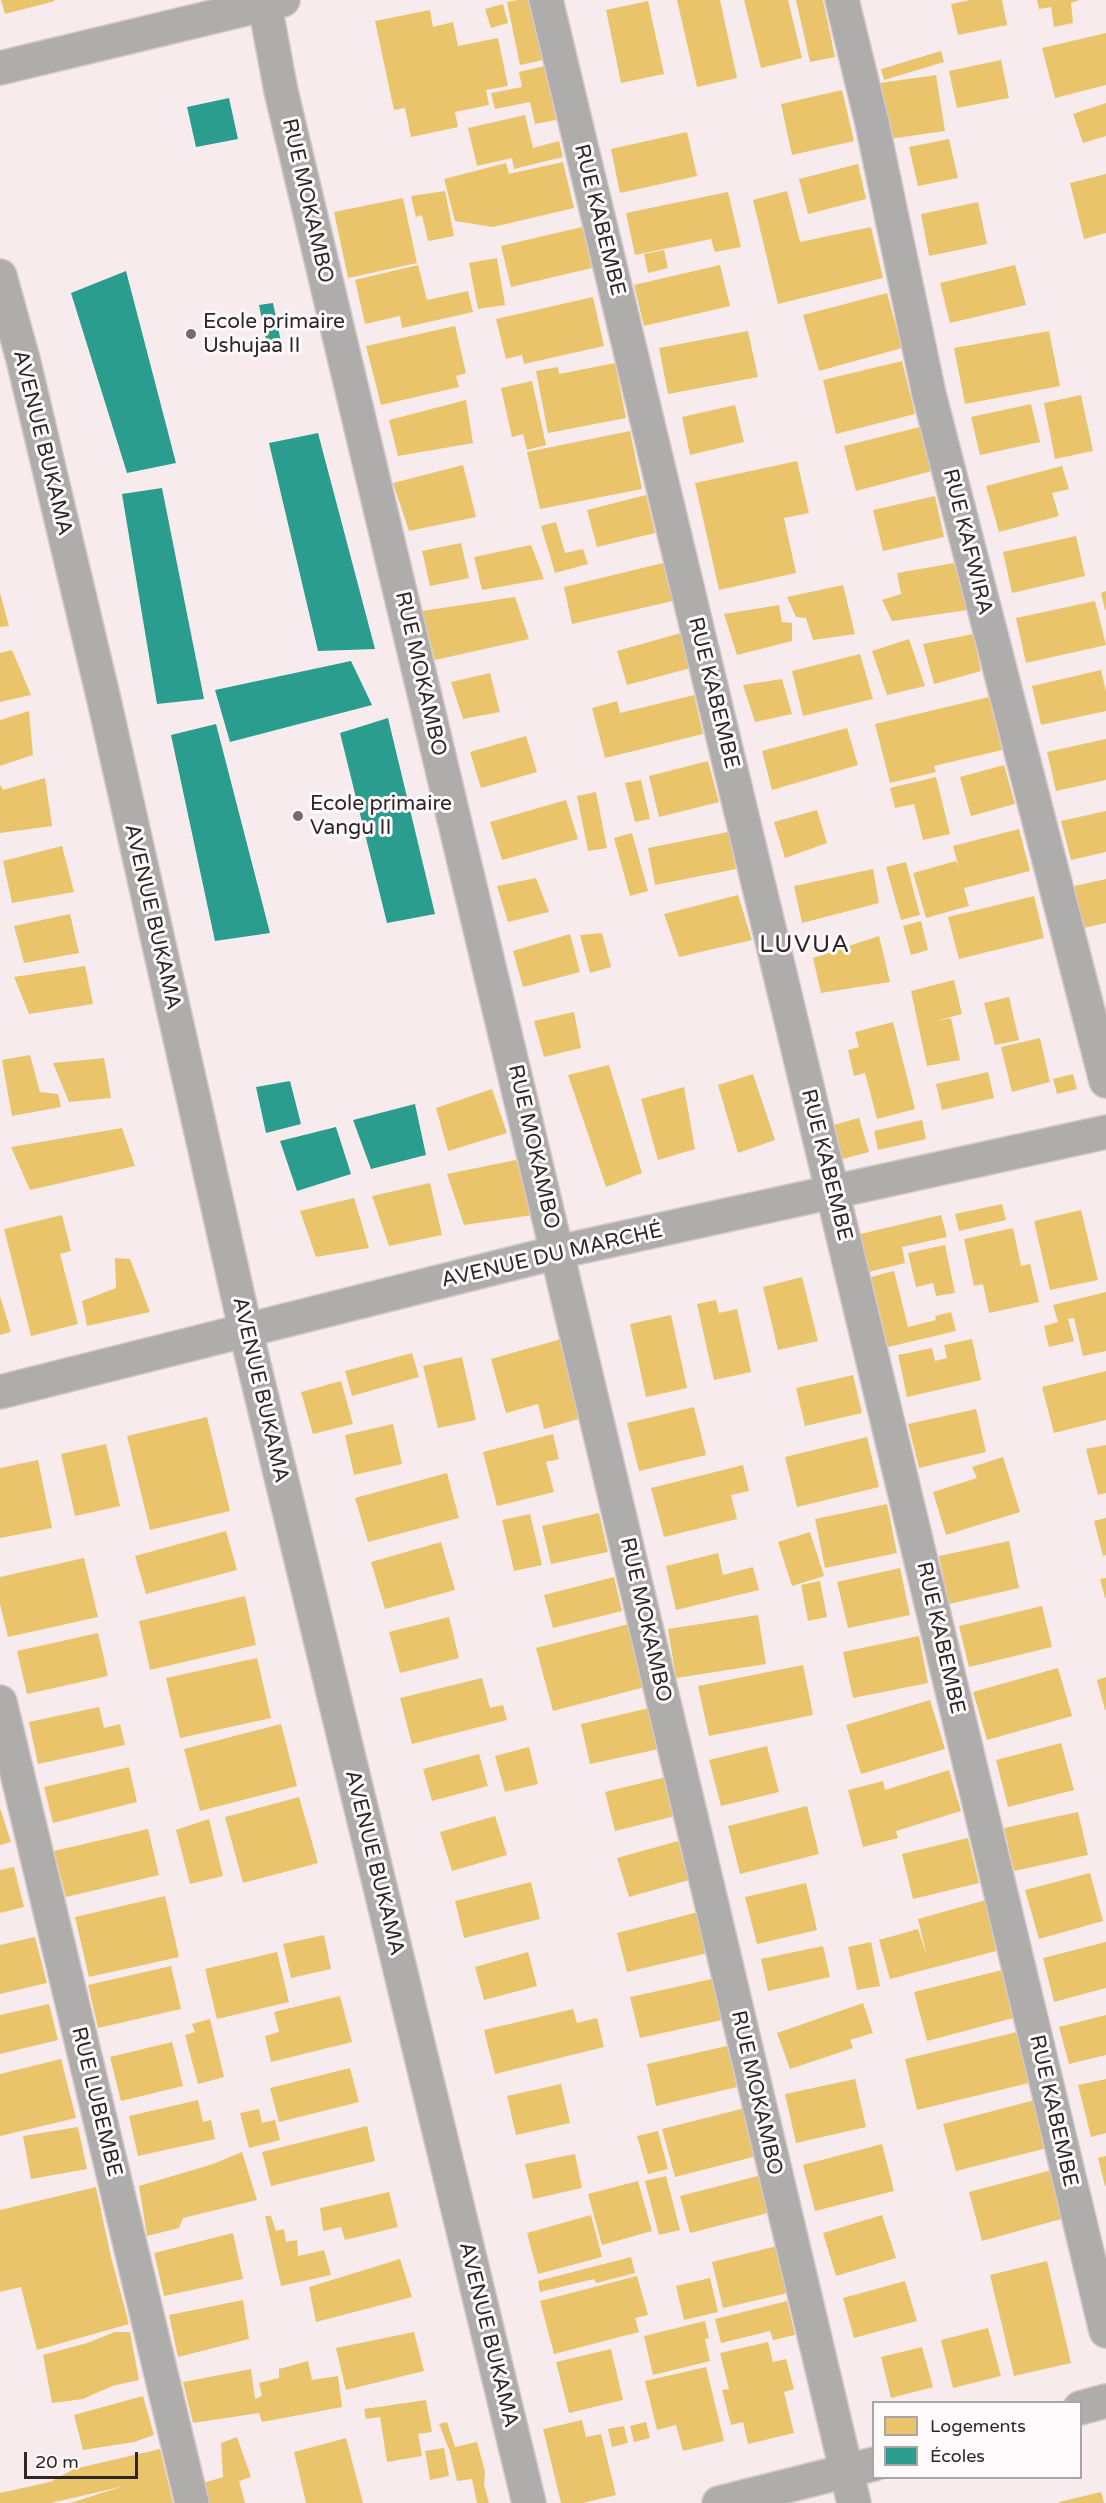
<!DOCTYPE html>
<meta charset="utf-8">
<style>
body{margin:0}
#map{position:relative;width:1106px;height:2503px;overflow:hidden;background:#f8ebee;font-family:"Varela Round",sans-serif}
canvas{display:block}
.legend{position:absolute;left:872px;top:2401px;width:210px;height:78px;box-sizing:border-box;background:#fef9fa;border:2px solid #aba4a6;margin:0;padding:8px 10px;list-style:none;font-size:18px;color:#2e2527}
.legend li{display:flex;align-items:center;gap:12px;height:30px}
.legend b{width:30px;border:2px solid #aba4a6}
.scale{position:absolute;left:24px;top:2452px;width:114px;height:27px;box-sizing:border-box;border:3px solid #2e2527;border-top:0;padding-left:8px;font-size:18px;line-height:21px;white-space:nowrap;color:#2e2527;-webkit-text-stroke:4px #fef9fa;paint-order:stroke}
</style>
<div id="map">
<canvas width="1106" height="2503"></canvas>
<ul class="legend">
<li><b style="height:16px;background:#e9c46a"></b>Logements</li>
<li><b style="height:16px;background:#2a9d8f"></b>Écoles</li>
</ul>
<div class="scale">20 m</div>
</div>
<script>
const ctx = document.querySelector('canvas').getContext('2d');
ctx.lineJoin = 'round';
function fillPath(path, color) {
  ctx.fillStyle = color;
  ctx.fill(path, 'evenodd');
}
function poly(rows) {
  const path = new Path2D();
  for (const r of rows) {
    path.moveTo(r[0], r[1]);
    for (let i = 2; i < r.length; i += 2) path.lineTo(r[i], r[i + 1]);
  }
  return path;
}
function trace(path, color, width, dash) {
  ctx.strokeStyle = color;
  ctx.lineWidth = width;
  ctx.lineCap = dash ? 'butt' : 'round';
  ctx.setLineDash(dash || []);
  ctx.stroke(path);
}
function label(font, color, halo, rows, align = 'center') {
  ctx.font = font + ' "Varela Round",sans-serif';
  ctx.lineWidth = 6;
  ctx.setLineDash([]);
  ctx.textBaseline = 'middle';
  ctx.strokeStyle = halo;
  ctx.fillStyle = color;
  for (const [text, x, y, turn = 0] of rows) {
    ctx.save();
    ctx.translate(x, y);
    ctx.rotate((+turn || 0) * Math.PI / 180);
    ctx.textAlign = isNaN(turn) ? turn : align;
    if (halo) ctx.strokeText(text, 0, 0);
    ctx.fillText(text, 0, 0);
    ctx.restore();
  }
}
const homes = poly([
 [1,0,54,0,55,1,5,14],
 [518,0,530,0,543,60,520,65,507,2],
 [677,0,720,0,737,78,697,87],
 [744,0,788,0,802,58,761,68],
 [796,0,823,0,835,57,810,62],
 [970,0,1002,0,1007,25,958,35,951,4],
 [1037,0,1080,0,1071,3,1073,23,1054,27,1051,7,1039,9],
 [648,1,664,74,621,83,606,10],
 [503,4,508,23,491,28,485,9],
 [430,10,433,27,453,22,458,46,498,38,508,86,486,90,489,105,455,112,458,127,411,137,405,108,394,110,375,21],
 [1106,33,1106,85,1055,98,1042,48],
 [941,51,944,62,884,80,881,69],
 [1001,60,1009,98,957,108,949,71],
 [545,66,556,120,535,124,530,102,495,109,491,93,522,87,519,72],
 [936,75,945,131,889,139,880,83],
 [842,90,854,141,792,155,781,104],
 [1106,103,1106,136,1083,143,1073,114],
 [525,115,533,148,559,141,563,157,514,169,512,158,477,166,468,128],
 [687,132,697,176,620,193,611,149],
 [949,139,958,178,918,186,909,147],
 [563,162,574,208,493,227,455,221,444,179,506,163,509,174],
 [858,164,866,199,808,214,799,179],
 [1106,174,1106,233,1084,239,1070,183],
 [445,191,454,236,428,241,422,215,416,217,411,196],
 [787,191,800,242,871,227,883,278,778,304,753,200],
 [728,192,741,247,715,252,711,239,635,255,626,213],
 [403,198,417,263,348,278,334,212],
 [978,202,987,244,929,256,921,214],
 [582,227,592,268,511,287,501,246],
 [664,250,668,268,648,273,644,254],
 [497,258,505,305,478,309,469,263],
 [418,265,427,300,468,291,473,312,402,328,400,316,365,324,355,280],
 [720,265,730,306,644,326,634,285],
 [1015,265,1026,305,950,323,940,283],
 [887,293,902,348,819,371,803,315],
 [593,297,604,346,524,364,522,355,506,359,496,319],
 [455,326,466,373,456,376,459,387,381,405,366,346],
 [748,331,758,377,668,394,659,348],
 [1049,331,1060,386,965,404,954,348],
 [902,361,915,414,836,434,823,380],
 [615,363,626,418,548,433,536,371,558,367,559,374],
 [532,381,546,445,527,450,523,434,512,437,501,388],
 [1081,395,1093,451,1055,459,1044,403],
 [466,400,473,443,398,456,389,420],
 [1031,404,1040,442,980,455,971,417],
 [735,405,744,442,690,455,682,417],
 [920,427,932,471,856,491,844,446],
 [630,431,642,489,540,509,527,452],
 [797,461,809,513,784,518,796,573,719,590,695,483],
 [463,465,476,517,409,531,393,483],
 [1062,466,1069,489,1052,493,1059,516,999,532,986,486],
 [646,495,655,533,597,547,587,510],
 [935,496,944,537,883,551,873,510],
 [556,522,565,553,583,549,588,564,555,573,541,526],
 [1076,536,1085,576,1012,593,1003,552],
 [461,543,469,578,430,586,422,551],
 [531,545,544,579,482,590,474,557],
 [663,563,673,601,572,624,564,587],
 [954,563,968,610,892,621,882,600,901,594,897,573],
 [843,585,855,634,813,640,806,618,796,617,787,597],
 [1106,591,1106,610,1105,610,1101,593],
 [0,593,9,626,0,627],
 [515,597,529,639,435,660,422,611],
 [1095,601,1106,645,1026,663,1016,618],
 [779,605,782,622,792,623,792,641,737,655,724,614],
 [681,633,691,668,627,685,617,651],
 [973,634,981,671,934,684,923,644],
 [909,639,925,686,887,695,872,651],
 [12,650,31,695,0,702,0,653],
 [860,654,873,699,803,716,792,671],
 [1101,670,1106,692,1106,711,1041,725,1032,686],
 [490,673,500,712,463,719,451,682],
 [782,679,792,714,755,722,743,685],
 [694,695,703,734,605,758,592,708,617,701,620,713],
 [989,697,1002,750,934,766,936,772,890,783,875,724],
 [29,711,33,755,0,766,0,720],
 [847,728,858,765,772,790,762,751],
 [526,736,537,772,481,788,470,752],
 [1106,739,1106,780,1056,791,1047,752],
 [708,761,719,802,659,817,649,776],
 [1004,765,1015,804,971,816,960,777],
 [936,777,950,834,923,840,914,804,895,808,890,788],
 [45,778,52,826,0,833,0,785,3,790],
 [641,780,650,819,635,822,625,783],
 [596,792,607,848,588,851,577,796],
 [566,800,578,839,502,860,490,822],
 [817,810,827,843,785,858,774,822],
 [1106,811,1106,852,1071,860,1061,821],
 [1019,829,1030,871,964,888,969,906,926,918,913,873,956,861,959,868,953,846],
 [728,832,736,869,655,885,648,848],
 [632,833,648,891,630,896,614,838],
 [62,846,74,892,12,903,3,861],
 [906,862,920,915,901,920,886,867],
 [873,869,879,903,802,923,794,886],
 [536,878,549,912,508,922,497,886],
 [1106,879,1106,923,1084,928,1074,886],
 [738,895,752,940,679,957,664,914],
 [1034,896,1044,938,959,959,948,917],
 [70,914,79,953,24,963,14,926],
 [921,921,928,950,911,955,903,926],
 [602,933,611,967,590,973,580,935],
 [570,934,580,972,523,987,513,951],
 [879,936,890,982,821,993,813,958],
 [85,966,93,1004,29,1014,14,977],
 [954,980,962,1014,935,1021,951,1018,960,1060,927,1066,911,991],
 [1009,997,1019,1040,995,1045,984,1003],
 [574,1012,581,1048,544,1057,534,1021],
 [893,1022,915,1109,877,1119,865,1073,854,1076,848,1050,859,1047,855,1032],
 [1040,1038,1050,1082,1012,1092,1001,1047],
 [30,1055,40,1092,58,1094,61,1107,12,1116,2,1060],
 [104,1058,111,1098,69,1102,53,1063],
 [609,1065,642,1173,606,1187,568,1075],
 [988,1072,994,1098,942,1110,936,1084],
 [753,1074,775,1140,738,1153,718,1085],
 [1073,1074,1077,1089,1057,1094,1053,1079],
 [684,1087,695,1149,658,1160,641,1099],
 [492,1089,507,1133,448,1151,436,1108],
 [859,1118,869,1152,835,1161,826,1127],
 [922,1120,926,1139,878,1150,874,1131],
 [122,1128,135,1166,30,1190,11,1147],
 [516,1160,533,1215,464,1225,447,1174],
 [430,1183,442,1235,389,1246,372,1196],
 [354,1198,369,1248,316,1257,300,1211],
 [1002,1204,1006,1220,959,1231,955,1214],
 [1081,1210,1098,1280,1050,1290,1034,1221],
 [62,1215,71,1251,60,1254,78,1324,31,1336,4,1229],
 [941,1215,947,1237,902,1247,905,1263,869,1272,860,1234],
 [1013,1228,1021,1266,1030,1264,1039,1302,989,1313,983,1284,974,1286,964,1239],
 [945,1245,955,1293,936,1296,933,1283,916,1287,908,1253],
 [115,1258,130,1259,150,1312,87,1326,82,1301,116,1288],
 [894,1271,908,1327,936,1320,935,1316,951,1312,956,1331,888,1347,871,1277],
 [802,1277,818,1341,778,1350,763,1287],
 [1106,1292,1106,1351,1083,1356,1074,1318,1068,1319,1074,1341,1049,1347,1044,1326,1058,1322,1053,1305],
 [0,1296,11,1332,0,1335],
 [716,1300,719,1313,737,1309,751,1372,714,1380,697,1304],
 [671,1315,687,1388,646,1397,630,1324],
 [561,1339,582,1418,544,1429,538,1404,506,1413,491,1359],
 [972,1339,981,1380,907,1397,898,1355,932,1348,935,1361,947,1358,944,1345],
 [412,1353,419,1377,352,1396,345,1371],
 [462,1357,476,1420,438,1428,423,1366],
 [1106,1371,1106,1420,1054,1433,1042,1387],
 [853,1375,862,1413,805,1426,796,1388],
 [341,1381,353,1424,313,1434,301,1392],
 [694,1407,706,1455,639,1471,627,1423],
 [976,1409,986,1452,919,1468,908,1424],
 [207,1417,230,1511,150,1530,127,1436],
 [393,1424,402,1464,354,1475,345,1435],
 [553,1434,559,1459,546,1462,554,1492,497,1506,483,1452],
 [867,1437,879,1487,797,1507,785,1457],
 [106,1444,120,1506,75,1516,61,1454],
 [1106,1445,1106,1493,1098,1495,1086,1449],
 [1003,1457,1020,1512,946,1535,933,1492,977,1478,972,1467],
 [38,1460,52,1528,0,1538,0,1468],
 [743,1465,749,1491,731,1495,737,1519,664,1537,651,1488],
 [447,1473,459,1518,368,1542,355,1498],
 [887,1504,897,1553,825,1568,815,1519],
 [599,1513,608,1552,551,1564,542,1526],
 [530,1514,542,1565,514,1571,502,1520],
 [1106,1518,1106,1555,1103,1556,1094,1521],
 [226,1531,237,1570,146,1594,135,1556],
 [810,1532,824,1576,792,1586,778,1542],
 [1009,1541,1019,1588,949,1604,939,1556],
 [441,1542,455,1590,385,1609,371,1562],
 [718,1553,723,1575,753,1567,759,1590,676,1610,666,1566],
 [84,1558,98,1617,8,1637,0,1604,0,1577],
 [900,1568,910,1615,848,1628,837,1582],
 [614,1577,622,1611,553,1628,544,1595],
 [1106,1578,1106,1598,1105,1598,1100,1579],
 [820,1581,827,1617,808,1621,801,1585],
 [245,1596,256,1645,150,1670,139,1621],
 [1042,1606,1052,1647,969,1667,959,1626],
 [758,1615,766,1664,676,1678,668,1629],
 [449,1617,459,1658,400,1673,389,1632],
 [629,1624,645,1687,553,1711,536,1648],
 [98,1633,108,1676,27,1694,17,1651],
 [919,1636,928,1683,853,1698,843,1652],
 [257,1658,271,1718,180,1738,166,1678],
 [803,1665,813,1715,709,1736,698,1686],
 [1058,1668,1072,1716,987,1740,973,1692],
 [1106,1677,1106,1710,1105,1710,1097,1680],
 [482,1678,490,1708,503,1705,507,1720,412,1744,400,1698],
 [930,1700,945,1749,861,1774,846,1725],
 [99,1707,104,1728,120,1724,125,1745,38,1764,29,1722],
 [649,1708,659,1749,590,1764,581,1724],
 [281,1724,297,1786,200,1811,184,1749],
 [1061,1743,1074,1790,1008,1807,996,1760],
 [767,1746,779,1792,721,1806,709,1760],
 [529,1747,538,1784,505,1792,495,1756],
 [479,1754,488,1786,432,1801,423,1769],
 [129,1767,137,1802,53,1823,44,1787],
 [949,1770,961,1811,896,1831,898,1838,863,1847,848,1790,883,1781,885,1790],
 [666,1777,675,1816,615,1831,605,1792],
 [299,1797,318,1863,243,1883,225,1817],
 [807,1806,819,1854,740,1874,728,1826],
 [0,1808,11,1842,0,1845],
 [1078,1812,1088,1855,1014,1871,1004,1828],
 [495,1816,507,1855,452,1871,440,1832],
 [209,1819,223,1876,190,1884,176,1830],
 [148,1829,159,1875,66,1897,54,1851],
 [968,1838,979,1883,913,1899,902,1854],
 [678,1841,689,1880,629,1897,617,1858],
 [14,1867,24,1907,0,1913,0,1870],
 [1090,1873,1103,1921,1039,1939,1025,1890],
 [531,1882,540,1919,464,1938,455,1901],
 [806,1883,817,1930,757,1944,745,1897],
 [165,1896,179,1957,89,1977,75,1917],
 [986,1900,1000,1950,890,1979,879,1940,918,1929,927,1957,918,1919],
 [698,1912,708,1953,627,1972,617,1933],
 [324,1935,331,1969,291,1978,283,1944],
 [35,1937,47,1983,0,1994,0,1945],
 [871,1942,880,1986,857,1990,848,1947],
 [1106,1942,1106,1988,1054,2002,1043,1958],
 [823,1946,830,1977,768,1991,761,1959],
 [277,1952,289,2002,217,2019,205,1969],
 [528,1952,537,1986,484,2000,475,1967],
 [171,1966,181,2009,98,2028,88,1985],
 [1006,1969,1017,2017,927,2041,914,1992],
 [712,1979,722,2020,640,2038,630,1997],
 [340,1996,352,2042,271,2062,265,2036,279,2032,274,2012],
 [863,2003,873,2033,850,2040,853,2048,790,2069,777,2033],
 [49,2004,58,2040,0,2054,0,2015],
 [573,2009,577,2023,597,2018,604,2047,495,2074,484,2030],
 [1106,2015,1106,2055,1069,2064,1059,2027],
 [210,2019,224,2077,198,2084,185,2035,195,2032,192,2024],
 [1021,2031,1033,2082,917,2110,905,2059],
 [172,2042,183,2086,121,2101,110,2057],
 [727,2046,737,2087,656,2106,647,2064],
 [61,2059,76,2118,0,2136,0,2074],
 [350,2068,359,2102,279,2122,270,2088],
 [855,2079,866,2127,796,2143,785,2094],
 [1106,2079,1106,2133,1091,2137,1078,2085],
 [561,2084,570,2123,516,2135,507,2096],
 [198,2100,203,2122,211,2120,215,2139,138,2156,129,2116],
 [1035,2100,1047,2148,956,2171,943,2124],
 [745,2108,757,2156,675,2177,662,2129],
 [259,2109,262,2123,275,2120,280,2140,249,2148,240,2113],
 [367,2126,375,2161,271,2186,262,2152],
 [78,2127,87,2169,31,2179,23,2136],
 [658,2131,668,2169,648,2174,637,2136],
 [882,2144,894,2191,815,2211,803,2165],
 [242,2152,257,2200,183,2218,179,2228,147,2236,139,2186,213,2164],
 [575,2154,582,2188,533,2199,525,2164],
 [1106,2156,1106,2186,1105,2186,1098,2158],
 [1052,2170,1065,2218,982,2241,969,2192],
 [666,2176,680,2230,659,2235,645,2181],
 [758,2176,768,2213,690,2233,680,2196],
 [638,2181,652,2231,602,2245,588,2194],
 [96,2187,111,2257,129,2324,37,2350,21,2287,0,2292,0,2210],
 [389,2192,398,2227,345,2240,341,2227,323,2231,320,2208],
 [591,2215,602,2257,538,2274,527,2233],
 [882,2215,896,2258,836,2276,823,2233],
 [265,2216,271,2216,276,2231,284,2229,286,2242,297,2240,298,2256,324,2250,331,2275,281,2286],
 [233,2233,243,2279,164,2296,154,2253],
 [777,2246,788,2293,723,2308,712,2262],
 [631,2257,635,2273,596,2283,594,2279,540,2292,538,2281],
 [400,2259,412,2297,316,2322,309,2287],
 [1047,2261,1071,2363,1014,2376,990,2275],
 [637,2276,648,2315,635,2318,639,2332,554,2354,540,2301],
 [710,2278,718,2312,684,2320,676,2286],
 [905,2281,917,2321,854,2338,843,2298],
 [243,2300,249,2339,178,2357,169,2315],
 [787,2301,795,2335,773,2340,770,2331,721,2343,715,2319],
 [705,2321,709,2338,705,2339,710,2361,653,2375,644,2336],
 [988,2328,1001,2376,953,2388,941,2340],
 [115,2332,130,2332,139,2380,112,2386,83,2399,52,2403,43,2355,87,2343],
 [414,2332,424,2371,346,2390,336,2348],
 [768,2342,773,2362,786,2359,794,2389,784,2392,794,2433,748,2444,743,2422,731,2425,722,2390,729,2389,720,2353],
 [922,2347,933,2387,891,2398,881,2357],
 [611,2349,623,2400,569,2413,556,2362],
 [308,2361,312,2380,338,2376,342,2407,262,2422,259,2413,193,2423,183,2382,251,2369,255,2399,262,2396,259,2383,279,2378,279,2369],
 [706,2367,724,2441,683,2451,676,2425,657,2430,645,2381],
 [143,2396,154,2435,134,2442,83,2450,74,2415],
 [426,2400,432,2432,418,2434,422,2456,387,2462,380,2417,366,2419,364,2409],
 [582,2420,586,2437,601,2434,616,2495,583,2503,561,2503,543,2429],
 [447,2422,455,2447,477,2442,485,2472,484,2485,489,2503,477,2503,472,2479,457,2481,450,2452,439,2424],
 [646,2422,650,2438,634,2442,630,2426],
 [624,2426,628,2443,612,2447,608,2429],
 [237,2437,251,2477,239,2481,245,2503,204,2503,200,2484,223,2477,221,2443],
 [346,2438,363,2503,306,2503,294,2452],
 [444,2448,449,2476,430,2480,425,2451],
 [160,2449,173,2503,70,2503,124,2486,51,2503,0,2503,0,2493,50,2482,74,2469],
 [1101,2492,1104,2503,1059,2503,1059,2502]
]);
const schools = poly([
 [229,98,238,139,196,147,187,107],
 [126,271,176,463,127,473,71,293],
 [273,303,281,342,267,345,259,305],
 [318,433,375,649,318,651,269,443],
 [162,488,204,699,157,704,122,494],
 [351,661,372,705,230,742,215,690],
 [388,718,435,914,387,923,340,733],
 [216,724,270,933,215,941,171,735],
 [290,1081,301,1124,266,1133,256,1087],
 [415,1104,426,1155,371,1169,353,1120],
 [336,1127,351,1174,297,1191,280,1141]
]);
const minor = poly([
 [264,0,281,91,854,2503],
 [546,0,1106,2331],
 [842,0,872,123,929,394,1106,1081],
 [0,68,283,0],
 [0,276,23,359,104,700,246,1332,529,2503],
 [0,1702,192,2503],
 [1080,2408,1106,2401],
 [719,2503,874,2464]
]);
const tertiary = poly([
 [0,1392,558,1252,1106,1132]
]);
const markers = [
 [191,334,6,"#756a6d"],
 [298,816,6,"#756a6d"]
];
const streetNames = [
 ["RUE MOKAMBO",307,201,77],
 ["RUE KABEMBE",599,220,76],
 ["AVENUE BUKAMA",42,443,76],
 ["RUE KAFWIRA",967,542,76],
 ["RUE MOKAMBO",420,674,77],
 ["RUE KABEMBE",713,693,76],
 ["AVENUE BUKAMA",152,917,77],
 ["RUE MOKAMBO",533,1147,77],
 ["RUE KABEMBE",826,1165,76],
 ["AVENUE DU MARCHÉ",552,1256,-13],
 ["AVENUE BUKAMA",260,1390,77],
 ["RUE MOKAMBO",645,1620,77],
 ["RUE KABEMBE",940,1638,77],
 ["AVENUE BUKAMA",374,1863,76],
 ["RUE MOKAMBO",756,2093,77],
 ["RUE LUBEMBE",96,2102,76],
 ["RUE KABEMBE",1053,2111,77],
 ["AVENUE BUKAMA",488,2335,76]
];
const poiNames = [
 ["Ecole primaire",203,322],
 ["Ushujaa II",203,346],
 ["Ecole primaire",310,804],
 ["Vangu II",310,828]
];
const quarterNames = [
 ["LUVUA",805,946]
];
fillPath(homes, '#e9c46a');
fillPath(schools, '#2a9d8f');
trace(minor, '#d3c8cb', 36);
trace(tertiary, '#d3c8cb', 36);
trace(minor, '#afacac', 33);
trace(tertiary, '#afacac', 33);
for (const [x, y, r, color] of markers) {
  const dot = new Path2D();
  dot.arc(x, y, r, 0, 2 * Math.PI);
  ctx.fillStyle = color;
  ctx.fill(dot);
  trace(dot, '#fef9fa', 2);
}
label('21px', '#2e2527', '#fef9fa', streetNames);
label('21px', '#2e2527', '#fef9fa', poiNames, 'left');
ctx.letterSpacing = '1.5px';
label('24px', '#2e2527', '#fef9fa', quarterNames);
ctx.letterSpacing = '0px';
</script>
